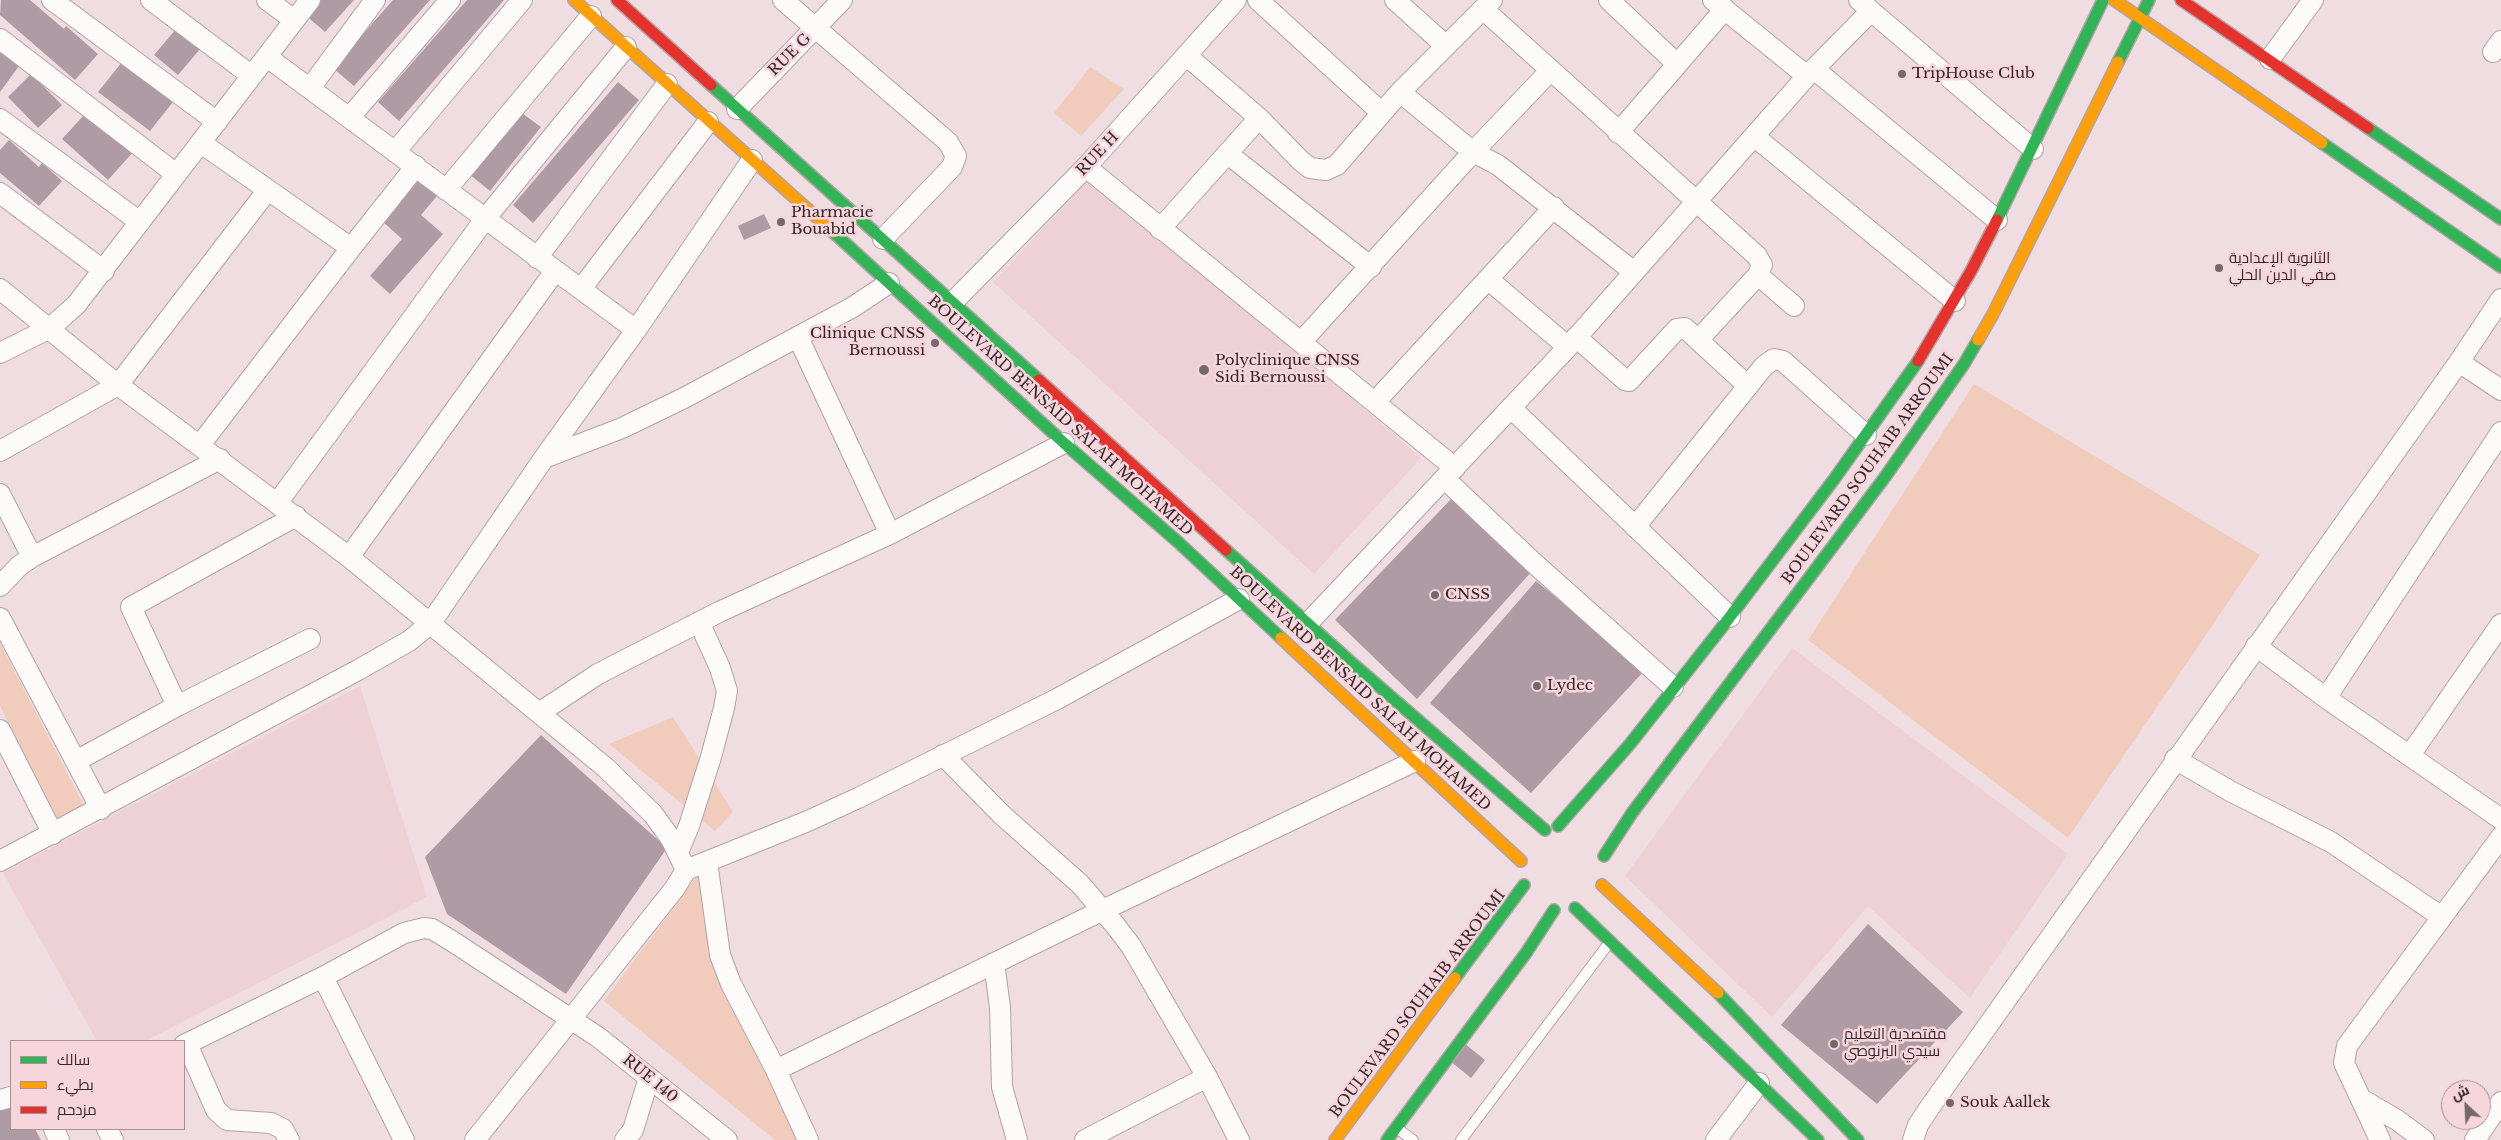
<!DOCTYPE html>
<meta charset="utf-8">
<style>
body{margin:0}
#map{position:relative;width:2501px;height:1140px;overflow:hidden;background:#efdde1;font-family:"Libre Baskerville",Cairo,serif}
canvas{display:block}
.legend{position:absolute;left:10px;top:1040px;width:175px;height:90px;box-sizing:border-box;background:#f6d6dc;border:1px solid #a89095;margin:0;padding:6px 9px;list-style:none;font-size:15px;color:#33272a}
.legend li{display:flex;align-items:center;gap:10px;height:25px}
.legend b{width:25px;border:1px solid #a89095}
.north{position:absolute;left:2441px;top:1080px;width:50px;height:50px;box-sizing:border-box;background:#f6d6dc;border:1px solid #a89095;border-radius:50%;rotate:335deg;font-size:14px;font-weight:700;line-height:20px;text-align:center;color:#33272a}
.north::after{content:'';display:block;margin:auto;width:18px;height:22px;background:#75676a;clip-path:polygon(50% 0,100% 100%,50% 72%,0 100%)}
</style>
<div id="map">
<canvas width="2501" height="1140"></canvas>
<ul class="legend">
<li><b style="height:6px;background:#30b455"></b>سالك</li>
<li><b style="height:6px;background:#ff9f0a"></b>بطيء</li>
<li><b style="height:6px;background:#e5322d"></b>مزدحم</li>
</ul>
<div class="north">ش</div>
</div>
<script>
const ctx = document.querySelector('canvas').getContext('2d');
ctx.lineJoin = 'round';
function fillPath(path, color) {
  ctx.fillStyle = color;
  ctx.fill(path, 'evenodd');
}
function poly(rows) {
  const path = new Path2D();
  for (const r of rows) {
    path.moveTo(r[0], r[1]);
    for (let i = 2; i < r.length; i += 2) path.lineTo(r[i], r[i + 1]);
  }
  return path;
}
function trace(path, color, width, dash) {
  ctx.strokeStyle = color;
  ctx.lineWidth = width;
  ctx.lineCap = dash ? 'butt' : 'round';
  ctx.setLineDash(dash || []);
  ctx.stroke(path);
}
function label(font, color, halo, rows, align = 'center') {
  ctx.font = font + ' "Libre Baskerville",Cairo,serif';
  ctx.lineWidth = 5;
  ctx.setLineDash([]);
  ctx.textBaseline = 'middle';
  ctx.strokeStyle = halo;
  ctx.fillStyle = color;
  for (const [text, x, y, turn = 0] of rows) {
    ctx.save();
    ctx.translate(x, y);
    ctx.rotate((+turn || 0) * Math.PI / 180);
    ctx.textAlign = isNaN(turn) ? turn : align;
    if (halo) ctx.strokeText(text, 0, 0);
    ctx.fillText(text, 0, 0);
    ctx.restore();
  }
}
const built = poly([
 [1092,176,1421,458,1314,574,993,282],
 [1792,648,2068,854,1970,998,1868,906,1772,1017,1625,876],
 [360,686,427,897,145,1041,97,1041,3,873]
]);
const green = poly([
 [1090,67,1124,89,1081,136,1054,113],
 [1974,384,2260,555,2068,838,1808,640],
 [0,643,84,806,57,819,0,706],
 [673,717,733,812,715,831,609,744],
 [700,872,713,958,802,1140,775,1140,604,1001]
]);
const building = poly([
 [1,0,30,0,64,29,66,26,98,54,75,80,0,15],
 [314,0,354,0,325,32,303,13],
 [393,0,430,0,354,86,333,68],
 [467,0,504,0,399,121,378,102],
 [176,29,200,49,178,75,154,55],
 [0,51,19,66,0,92],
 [122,62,173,102,150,131,98,92],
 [31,74,62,105,38,128,8,97],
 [618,82,639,100,533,223,513,205],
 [519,111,541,127,490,191,469,174],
 [85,114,116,141,119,138,134,151,108,180,62,139],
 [9,140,39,167,42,163,62,181,39,206,0,173,0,150],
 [418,179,437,196,421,215,443,234,390,294,370,276,402,239,382,221],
 [764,214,771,228,744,240,738,226],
 [1455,495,1533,570,1417,699,1335,620],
 [1536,581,1645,670,1531,793,1430,703],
 [541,735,667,848,566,994,447,914,425,857],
 [1868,924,1963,1012,1877,1104,1781,1025],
 [1464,1043,1485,1060,1471,1078,1450,1061],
 [11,1106,11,1129,35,1129,41,1140,0,1140,0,1111]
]);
const lane = poly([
 [1398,1129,1413,1140],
 [1461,1140,1609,943]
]);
const street = poly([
 [52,0,217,122],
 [151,0,252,76],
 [267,0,294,20],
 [783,0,948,142,956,156,952,167,883,239],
 [1258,0,1382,113],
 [1395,0,1445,45],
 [1609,0,1677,64],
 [1713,0,1807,76],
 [1483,9,1757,256,1762,265,1758,275,1699,339],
 [1871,11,2033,149],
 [0,39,176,174],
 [2493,52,2501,41],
 [1187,56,1259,118,1301,161,1310,168,1326,170,1337,165,1400,92,1492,0],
 [267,57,636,330],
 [2270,59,2313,0],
 [1814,69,1997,220],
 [310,88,375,0],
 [1400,92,1473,152,1498,165,1634,272],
 [737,109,842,0],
 [350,117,450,0],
 [0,119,140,222],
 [1618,133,1725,9],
 [1754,136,1955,301],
 [201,143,351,248],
 [395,152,522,0],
 [1228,154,1371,267],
 [1086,167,1455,468],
 [446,190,591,16],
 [0,193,104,271],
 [1160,229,1259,118],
 [537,258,667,84],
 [1758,275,1794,306],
 [1489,280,1568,347],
 [0,289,118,385,349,557,606,768,653,814,671,839,686,870,675,888,475,1140],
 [581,289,708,122],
 [953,302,1086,167,1236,0],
 [798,337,890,534],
 [1576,337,1625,380,1629,381,1677,329,1685,328,1748,386],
 [1302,341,1473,152,1550,71],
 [0,353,50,328,76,305,310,0],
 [2459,362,2501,390],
 [1375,402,1554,207],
 [1511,408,1730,617],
 [200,445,351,248,416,166],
 [0,451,118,385,267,191],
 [544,458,622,428,684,398,853,307,889,283],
 [1445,479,1535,564,1673,687],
 [0,494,32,557],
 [278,502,485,219,626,47],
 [1635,527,1764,366,1774,359,1783,361,1866,435],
 [349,557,555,271],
 [0,586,19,566,32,557,220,459],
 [0,618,101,809],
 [1309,622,1568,347,1807,76,1871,11,1859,0],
 [2256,646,2326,698,2501,819],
 [2326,698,2501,432],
 [177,706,131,607,296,516],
 [539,713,598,674,629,658,719,612,890,534,1064,443],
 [0,730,53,834],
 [943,755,1002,815,1080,884,1115,925,1131,946,1207,1077,1239,1140],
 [2410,755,2501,624],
 [2175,759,2230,791,2331,842,2442,917],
 [76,761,177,706,310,639],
 [678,852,689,826,711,757,724,708,727,691,720,668,699,622],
 [0,861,358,670,409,641,430,624,544,458,636,330,752,160],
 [707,862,720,955,731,984,776,1070,808,1140],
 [686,870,808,821,858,798,1057,699,1239,599],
 [994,963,1000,1007,1002,1087,1017,1140],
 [323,977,404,1140],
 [187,1044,216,1110,227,1120,271,1123,283,1129,289,1140],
 [184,1045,323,977,404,933,424,928,432,929,452,941,598,1037,727,1140],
 [776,1070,1103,910,1415,761],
 [2361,1099,2397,1120,2424,1140],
 [0,1100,11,1097],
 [54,1129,59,1140],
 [107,1129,113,1140],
 [625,1140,633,1130,649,1078],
 [1085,1140,1207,1077],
 [1716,1140,1759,1083],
 [1913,1140,1918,1125,1930,1107,2459,362,2501,299],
 [2380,1140,2344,1063,2347,1046,2501,837],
 [2475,1140,2501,1102]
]);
const fast = poly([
 [2118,62,2149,0],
 [711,85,1039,380],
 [2368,128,2501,219],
 [2322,143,2501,267],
 [1997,220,2103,0],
 [833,232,1064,443,1178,542,1281,638],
 [1226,550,1352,663,1545,830],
 [1558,826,1630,744,1723,626,1835,478,1918,361],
 [1604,856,1632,813,1885,477,1964,364,1978,340],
 [1575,908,1818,1140],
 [1455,978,1524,885],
 [1718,993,1858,1140],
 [1387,1140,1526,953,1554,910]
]);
const slow = poly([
 [574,0,833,232],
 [2114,0,2322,143],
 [1978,340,1993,314,2118,62],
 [1281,638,1521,861],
 [1602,885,1718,993],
 [1335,1140,1455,978]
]);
const jam = poly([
 [617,0,711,85],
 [2181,0,2368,128],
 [1918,361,1971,271,1997,220],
 [1039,380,1226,550]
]);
const markers = [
 [1902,74,5,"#75676a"],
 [781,222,5,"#75676a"],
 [2219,268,5,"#75676a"],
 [935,343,5,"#75676a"],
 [1204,370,6,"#75676a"],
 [1435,595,5,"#75676a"],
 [1537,686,5,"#75676a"],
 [1834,1044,5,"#75676a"],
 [1950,1103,5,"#75676a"]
];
const streetNames = [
 ["RUE G",790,55,-45],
 ["RUE H",1098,154,-47],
 ["BOULEVARD BENSAID SALAH MOHAMED",1060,416,42],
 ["BOULEVARD SOUHAIB ARROUMI",1868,469,-54],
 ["BOULEVARD BENSAID SALAH MOHAMED",1360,689,43],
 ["BOULEVARD SOUHAIB ARROUMI",1418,1004,-53],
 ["RUE 140",650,1079,39]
];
const poiNames = [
 ["TripHouse Club",1912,74],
 ["Pharmacie",791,213],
 ["Bouabid",791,230],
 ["الثانوية الإعدادية",2229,259],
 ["صفي الدين الحلي",2229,276],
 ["Clinique CNSS",925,334,"right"],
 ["Bernoussi",925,351,"right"],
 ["Polyclinique ِCNSS",1215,361],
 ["Sidi Bernoussi",1215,378],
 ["CNSS",1445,595],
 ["Lydec",1547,686],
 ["مقتصدية التعليم",1844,1035],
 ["سيدي البرنوصي",1844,1052],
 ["Souk Aallek",1960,1103]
];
fillPath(built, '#edd1d6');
fillPath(green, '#f1ccbd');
fillPath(building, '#ae9ba3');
trace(lane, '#b1a3a6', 12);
trace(street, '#b1a3a6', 22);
trace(fast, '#b1a3a6', 14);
trace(slow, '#b1a3a6', 14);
trace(jam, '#b1a3a6', 14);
trace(lane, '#fdfafa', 10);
trace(street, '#fdfafa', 20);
trace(fast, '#30b455', 11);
trace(slow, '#ff9f0a', 11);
trace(jam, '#e5322d', 11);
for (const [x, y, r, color] of markers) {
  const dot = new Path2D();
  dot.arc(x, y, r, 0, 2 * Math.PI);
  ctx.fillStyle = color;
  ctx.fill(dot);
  trace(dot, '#f6d6dc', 2);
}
label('15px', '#33272a', '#f6d6dc', streetNames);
label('15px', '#33272a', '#f6d6dc', poiNames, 'left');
</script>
